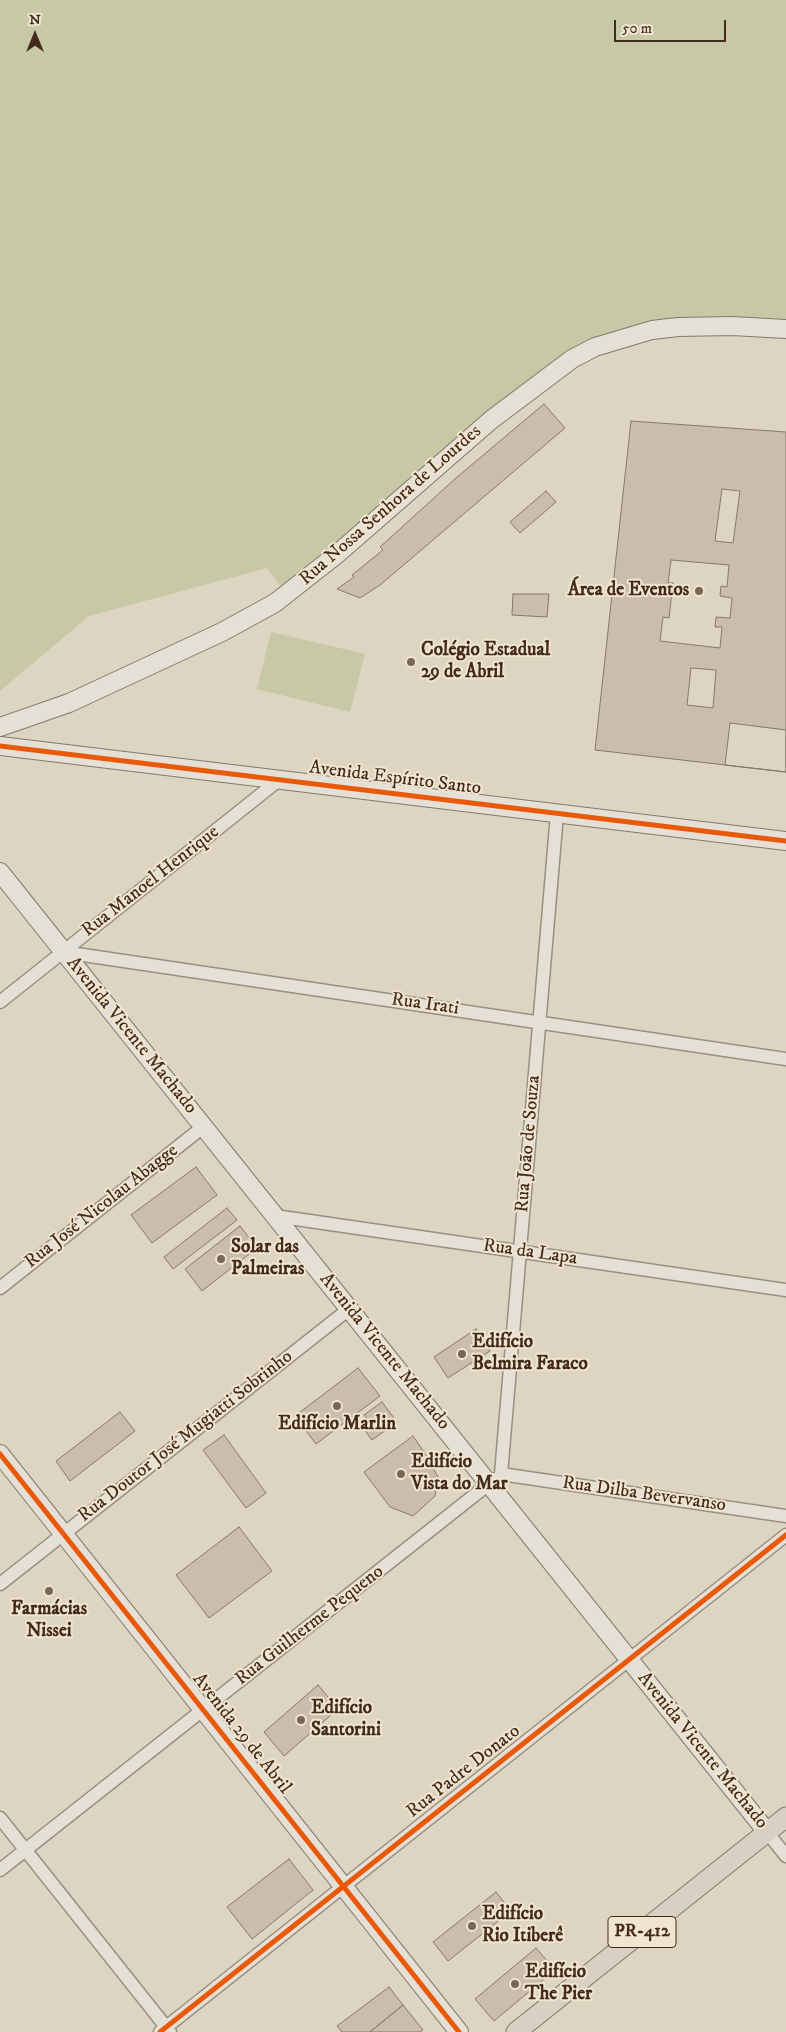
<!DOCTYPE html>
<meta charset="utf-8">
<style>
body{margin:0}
#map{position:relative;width:786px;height:2032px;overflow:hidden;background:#ddd4c1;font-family:"IM FELL DW Pica",serif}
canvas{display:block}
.north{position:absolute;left:10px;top:10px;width:50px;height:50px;-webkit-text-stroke:4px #f0e6d0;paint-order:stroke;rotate:0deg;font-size:14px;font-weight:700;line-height:20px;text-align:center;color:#442a1c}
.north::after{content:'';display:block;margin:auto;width:18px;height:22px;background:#442a1c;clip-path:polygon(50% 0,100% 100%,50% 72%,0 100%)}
.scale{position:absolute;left:614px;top:20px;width:112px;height:22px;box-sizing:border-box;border:2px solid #442a1c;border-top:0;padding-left:6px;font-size:15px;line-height:18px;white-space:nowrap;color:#442a1c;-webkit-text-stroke:4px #f0e6d0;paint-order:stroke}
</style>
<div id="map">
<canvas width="786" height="2032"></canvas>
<div class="north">N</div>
<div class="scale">50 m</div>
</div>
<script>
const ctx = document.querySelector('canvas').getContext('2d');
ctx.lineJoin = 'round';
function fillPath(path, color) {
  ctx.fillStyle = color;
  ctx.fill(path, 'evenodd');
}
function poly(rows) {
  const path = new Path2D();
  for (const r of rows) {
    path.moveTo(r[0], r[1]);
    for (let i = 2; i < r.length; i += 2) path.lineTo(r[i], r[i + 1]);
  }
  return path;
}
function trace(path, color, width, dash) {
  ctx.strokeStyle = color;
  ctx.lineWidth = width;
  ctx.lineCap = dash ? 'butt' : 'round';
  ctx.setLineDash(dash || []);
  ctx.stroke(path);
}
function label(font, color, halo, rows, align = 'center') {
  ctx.font = font + ' "IM FELL DW Pica",serif';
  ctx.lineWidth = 4;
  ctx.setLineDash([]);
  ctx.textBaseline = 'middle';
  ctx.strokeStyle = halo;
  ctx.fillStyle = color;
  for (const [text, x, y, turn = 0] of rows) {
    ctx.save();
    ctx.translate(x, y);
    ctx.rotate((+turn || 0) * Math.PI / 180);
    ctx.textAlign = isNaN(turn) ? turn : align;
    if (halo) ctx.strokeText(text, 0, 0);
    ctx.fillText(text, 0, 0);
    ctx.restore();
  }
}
const green = poly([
 [0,0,786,0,786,322,596,343,286,594,267,568,89,616,0,691],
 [271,632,365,654,350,712,257,689]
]);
const building = poly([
 [544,404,565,428,380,585,360,598,337,589,354,577,352,575,383,550,380,547,456,478,544,404],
 [631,421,786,432,786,772,595,750,631,421],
 [722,489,740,491,733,543,715,541,722,489],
 [546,491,556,502,520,533,510,522,546,491],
 [671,560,729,565,727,587,721,586,720,596,732,598,730,618,716,617,715,627,722,627,720,648,660,641,663,617,669,618,673,583,668,583,671,560],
 [513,594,549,594,547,617,512,615,513,594],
 [691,668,716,670,713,708,687,705,691,668],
 [730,723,786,730,786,772,725,765,730,723],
 [196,1167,217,1195,152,1243,131,1215,196,1167],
 [227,1208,237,1220,173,1269,164,1257,227,1208],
 [240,1226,257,1248,202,1291,185,1269,240,1226],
 [476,1329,490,1351,448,1378,434,1357,476,1329],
 [358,1368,380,1396,316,1444,295,1416,358,1368],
 [382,1402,397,1422,372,1440,363,1428,367,1419,364,1415,382,1402],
 [120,1412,135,1431,70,1481,56,1461,120,1412],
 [224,1435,266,1493,246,1508,203,1450,224,1435],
 [413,1436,424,1452,438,1477,435,1496,413,1516,390,1507,364,1472,413,1436],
 [239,1527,272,1571,209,1618,176,1575,239,1527],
 [318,1685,338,1709,284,1756,264,1732,318,1685],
 [289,1859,313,1890,252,1939,227,1907,289,1859],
 [496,1892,511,1911,448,1961,433,1942,496,1892],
 [536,1948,555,1970,494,2021,475,1999,536,1948],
 [389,1987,403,2005,370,2032,342,2032,337,2026,389,1987],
 [403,2005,423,2030,420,2032,370,2032,403,2005]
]);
const street = poly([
 [63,952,786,1059],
 [0,1002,279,780],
 [275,1216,786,1290],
 [0,1288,203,1127],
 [501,1474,557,814],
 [501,1474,786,1516],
 [0,1584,349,1309],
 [0,1818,170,2032],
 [767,1832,786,1856],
 [0,1870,495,1479],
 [160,2032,786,1535]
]);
const secondary = poly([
 [0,727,69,703,222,632,275,603,336,555,491,420,572,359,595,347,652,330,678,327,732,326,786,329],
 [0,746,786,841],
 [0,872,767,1832],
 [0,1454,459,2032]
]);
const primary = poly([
 [516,2032,786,1817]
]);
const cycleway = poly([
 [0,746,786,841],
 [0,1454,459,2032],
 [160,2032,786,1535]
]);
const markers = [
 [699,591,5,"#7a6656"],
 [411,662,5,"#7a6656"],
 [221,1259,5,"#7a6656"],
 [462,1354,5,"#7a6656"],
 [337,1406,5,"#7a6656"],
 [401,1474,5,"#7a6656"],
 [49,1591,5,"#7a6656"],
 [301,1720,5,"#7a6656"],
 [472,1926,5,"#7a6656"],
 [515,1984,5,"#7a6656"]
];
const shields = [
 [642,1932,68]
];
const shieldNames = [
 ["PR-412",642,1932]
];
const streetNames = [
 ["Rua Nossa Senhora de Lourdes",391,506,-41],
 ["Avenida Espírito Santo",395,779,7],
 ["Rua Manoel Henrique",151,882,-38],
 ["Rua Irati",425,1005,8],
 ["Avenida Vicente Machado",131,1036,51],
 ["Rua João de Souza",529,1144,-85],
 ["Rua José Nicolau Abagge",102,1207,-38],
 ["Rua da Lapa",530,1253,8],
 ["Avenida Vicente Machado",384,1352,51],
 ["Rua Doutor José Mugiatti Sobrinho",186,1437,-38],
 ["Rua Dilba Bevervanso",644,1495,8],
 ["Rua Guilherme Pequeno",310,1626,-38],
 ["Avenida 29 de Abril",241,1734,52],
 ["Avenida Vicente Machado",702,1751,51],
 ["Rua Padre Donato",464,1772,-38]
];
const poiNames = [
 ["Área de Eventos",689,591,"right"],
 ["Colégio Estadual",421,651],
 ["29 de Abril",421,673],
 ["Solar das",231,1248],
 ["Palmeiras",231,1270],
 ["Edifício",472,1343],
 ["Belmira Faraco",472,1365],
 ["Edifício Marlin",337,1425,"center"],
 ["Edifício",411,1463],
 ["Vista do Mar",411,1485],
 ["Farmácias",49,1610,"center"],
 ["Nissei",49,1632,"center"],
 ["Edifício",311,1709],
 ["Santorini",311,1731],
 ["Edifício",482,1915],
 ["Rio Itiberê",482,1937],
 ["Edifício",525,1973],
 ["The Pier",525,1995]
];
fillPath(green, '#c7c8a5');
fillPath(building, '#cbbdae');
trace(building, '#82796d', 1);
trace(street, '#988f83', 15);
trace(secondary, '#82796d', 20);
trace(primary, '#82796d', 21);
trace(street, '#e5e0d6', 12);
trace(secondary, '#e5e0d6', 18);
trace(primary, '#d8d0c2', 19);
trace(cycleway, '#e8590c', 5);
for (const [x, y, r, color] of markers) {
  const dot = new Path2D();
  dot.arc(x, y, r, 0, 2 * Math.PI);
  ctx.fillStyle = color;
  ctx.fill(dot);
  trace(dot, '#f0e6d0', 2);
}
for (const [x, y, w] of shields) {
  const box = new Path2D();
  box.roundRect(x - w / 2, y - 15.5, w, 31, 4);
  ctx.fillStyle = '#f0e6d0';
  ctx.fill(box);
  trace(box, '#442a1c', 1);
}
label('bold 18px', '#442a1c', null, shieldNames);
label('19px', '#442a1c', '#f0e6d0', streetNames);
label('bold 19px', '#442a1c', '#f0e6d0', poiNames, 'left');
</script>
